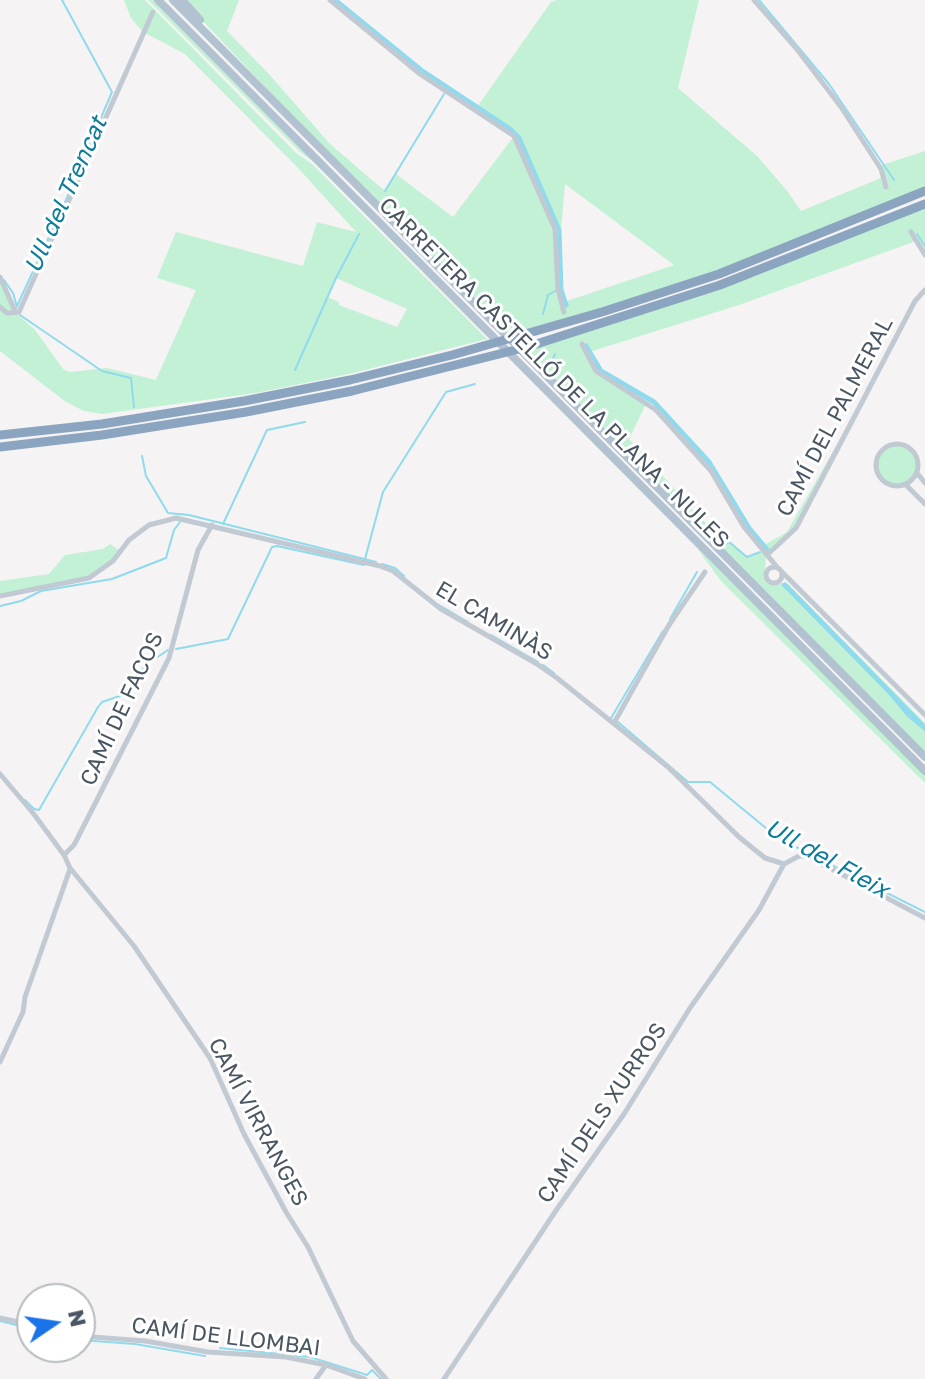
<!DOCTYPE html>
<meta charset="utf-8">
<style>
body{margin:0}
#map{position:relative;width:925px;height:1379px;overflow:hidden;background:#f5f3f3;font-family:"Golos Text",sans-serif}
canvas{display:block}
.north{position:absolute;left:16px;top:1283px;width:80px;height:80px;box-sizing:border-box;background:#fff;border:2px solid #b7bbc0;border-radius:50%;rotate:77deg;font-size:22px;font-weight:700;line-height:32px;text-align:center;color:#4a5661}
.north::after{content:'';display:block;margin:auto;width:28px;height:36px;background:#1a73e8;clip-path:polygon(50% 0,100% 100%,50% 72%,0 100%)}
</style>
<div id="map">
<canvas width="925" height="1379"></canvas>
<div class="north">N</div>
</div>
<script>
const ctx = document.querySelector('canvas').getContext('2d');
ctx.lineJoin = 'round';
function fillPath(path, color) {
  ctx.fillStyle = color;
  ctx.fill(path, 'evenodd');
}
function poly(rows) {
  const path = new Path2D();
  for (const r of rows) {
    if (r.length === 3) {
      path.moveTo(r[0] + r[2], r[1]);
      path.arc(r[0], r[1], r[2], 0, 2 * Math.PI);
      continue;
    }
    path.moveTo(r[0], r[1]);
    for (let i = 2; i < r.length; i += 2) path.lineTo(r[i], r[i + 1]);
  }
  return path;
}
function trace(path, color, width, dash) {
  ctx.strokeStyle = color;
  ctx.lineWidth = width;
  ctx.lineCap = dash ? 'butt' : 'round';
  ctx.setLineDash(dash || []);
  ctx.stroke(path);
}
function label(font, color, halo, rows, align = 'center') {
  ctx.font = font + ' "Golos Text",sans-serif';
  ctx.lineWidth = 6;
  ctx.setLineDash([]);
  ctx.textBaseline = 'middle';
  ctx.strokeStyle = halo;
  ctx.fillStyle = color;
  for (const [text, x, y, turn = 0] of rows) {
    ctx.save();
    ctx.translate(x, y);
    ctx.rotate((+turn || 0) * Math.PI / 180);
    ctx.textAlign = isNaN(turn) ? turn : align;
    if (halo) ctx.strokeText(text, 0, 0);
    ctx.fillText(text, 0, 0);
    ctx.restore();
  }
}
const green = poly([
 [124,0,145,0,296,153,312,164,487,339,349,374,256,393,102,414,84,411,66,402,0,351,0,278,15,312,35,330,63,369,70,372,107,368,156,380,196,290,157,278,176,232,303,266,317,222,356,232,300,170,185,54,143,32,131,18],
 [336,278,407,309,397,327,339,305,339,302,327,297],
 [148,0,155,0,489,339,314,162,301,153],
 [183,0,239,0,227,31,269,74,330,144,385,191,396,174,453,217,514,136,475,110,551,2,557,0,699,0,678,88,757,156,788,192,801,211,881,178,883,176,879,166,925,151,925,188,733,265,648,294,512,336,296,120],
 [565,184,674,265,561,303,557,236,561,231],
 [925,207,925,254,916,241,739,305,586,353,595,371,647,402,629,439,724,543,729,540,746,556,763,551,756,543,761,541,766,544,787,532,851,420,798,523,766,556,765,577,770,584,788,584,925,723,925,754,526,350,752,277],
 [506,355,925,775,925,783,721,581,697,548],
 [897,465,20],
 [110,544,120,551,113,561,89,578,0,595,0,581,49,574,65,555,103,549]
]);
const stream = poly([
 [759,0,829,84,894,180],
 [385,191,444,94],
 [917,234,925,246],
 [4,280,13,293,17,307],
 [17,306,66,200,112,92,62,0],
 [543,314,548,295,555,291],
 [20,315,102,371,131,378,134,407],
 [546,365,552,361,555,354],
 [295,370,336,278,359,234],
 [142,456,146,476,168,513,189,515,376,562],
 [223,524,267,430,305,422],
 [724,546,729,542,747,557,760,552],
 [365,559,383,492,446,392,475,384],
 [382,564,395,568,404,576],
 [782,584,883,686,908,716,925,730],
 [439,605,468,622],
 [0,606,21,601,41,591,112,579,166,558,174,530,180,522],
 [670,619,697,572],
 [491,635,538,662],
 [176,649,228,639,272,547,277,546,364,565],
 [543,665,554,673],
 [611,718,663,631],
 [618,722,688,782,710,782,778,838,925,912],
 [25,800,34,809,39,810,98,707,102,702,120,696,147,664,168,650],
 [0,1321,32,1329],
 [80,1340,135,1344,205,1356],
 [220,1348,310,1357,367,1375,372,1370,381,1379]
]);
const canal = poly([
 [335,0,421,70,510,129,519,138,559,230,561,290,566,305],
 [586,346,601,371,654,402,709,462,749,528,769,552],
 [785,585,925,728]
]);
const street = poly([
 [330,0,420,74,514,136,555,229,558,289,564,312],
 [754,0,796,48,841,107,881,169,886,187],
 [911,232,925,255],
 [0,277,15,311],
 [0,307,7,313,19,312,153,12],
 [582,344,596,371,656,410,711,471,744,527,777,567],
 [897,465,21],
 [917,473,925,483],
 [906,485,925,504],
 [768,554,796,528,915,301,925,290],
 [774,575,8],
 [781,571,925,715],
 [0,596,89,578,113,561,129,540,149,525,176,518,380,566,393,571,441,609,537,664,557,678,668,767,739,837,765,858,784,864,799,856,807,856,925,918],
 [614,723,669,625,705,572],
 [0,774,33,813,64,855,70,868,134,946,210,1058,244,1134,286,1212,308,1247,353,1341,386,1379],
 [64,855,74,845,169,658,198,550,212,525],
 [0,1062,23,1012,25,997,70,869],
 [0,1318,32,1325],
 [80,1336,145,1341,208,1352,286,1357,326,1365,365,1379],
 [316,1379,326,1365],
 [444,1379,557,1209,624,1114,690,1008,759,910,784,864]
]);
const primary = poly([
 [158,0,925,771],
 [173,0,925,757],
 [182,0,200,20]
]);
const highway = poly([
 [0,435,102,424,244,401,350,380,452,355,602,312,719,274,925,191],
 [0,447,102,435,246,412,352,391,527,347,720,285,925,204]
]);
const streetNames = [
 ["CARRETERA CASTELLÓ DE LA PLANA - NULES",554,373,45],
 ["CAMÍ DEL PALMERAL",835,417,-62],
 ["EL CAMINÀS",494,621,31],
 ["CAMÍ DE FACOS",122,709,-65],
 ["CAMÍ DELS XURROS",602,1113,-56],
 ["CAMÍ VIRRANGES",258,1122,62],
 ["CAMÍ DE LLOMBAI",226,1337,7]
];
const waterNames = [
 ["Ull del Trencat",66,195,-66],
 ["Ull del Fleix",827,859,29]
];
fillPath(green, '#c3f1d5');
trace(stream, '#90daee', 2);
trace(canal, '#90daee', 5);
trace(street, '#c1cad2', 5);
trace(primary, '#b3c2d1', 8);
trace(highway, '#8ba5c1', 9);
label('22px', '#4a5661', '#fff', streetNames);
label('italic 24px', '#0c7c9b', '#fff', waterNames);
</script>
